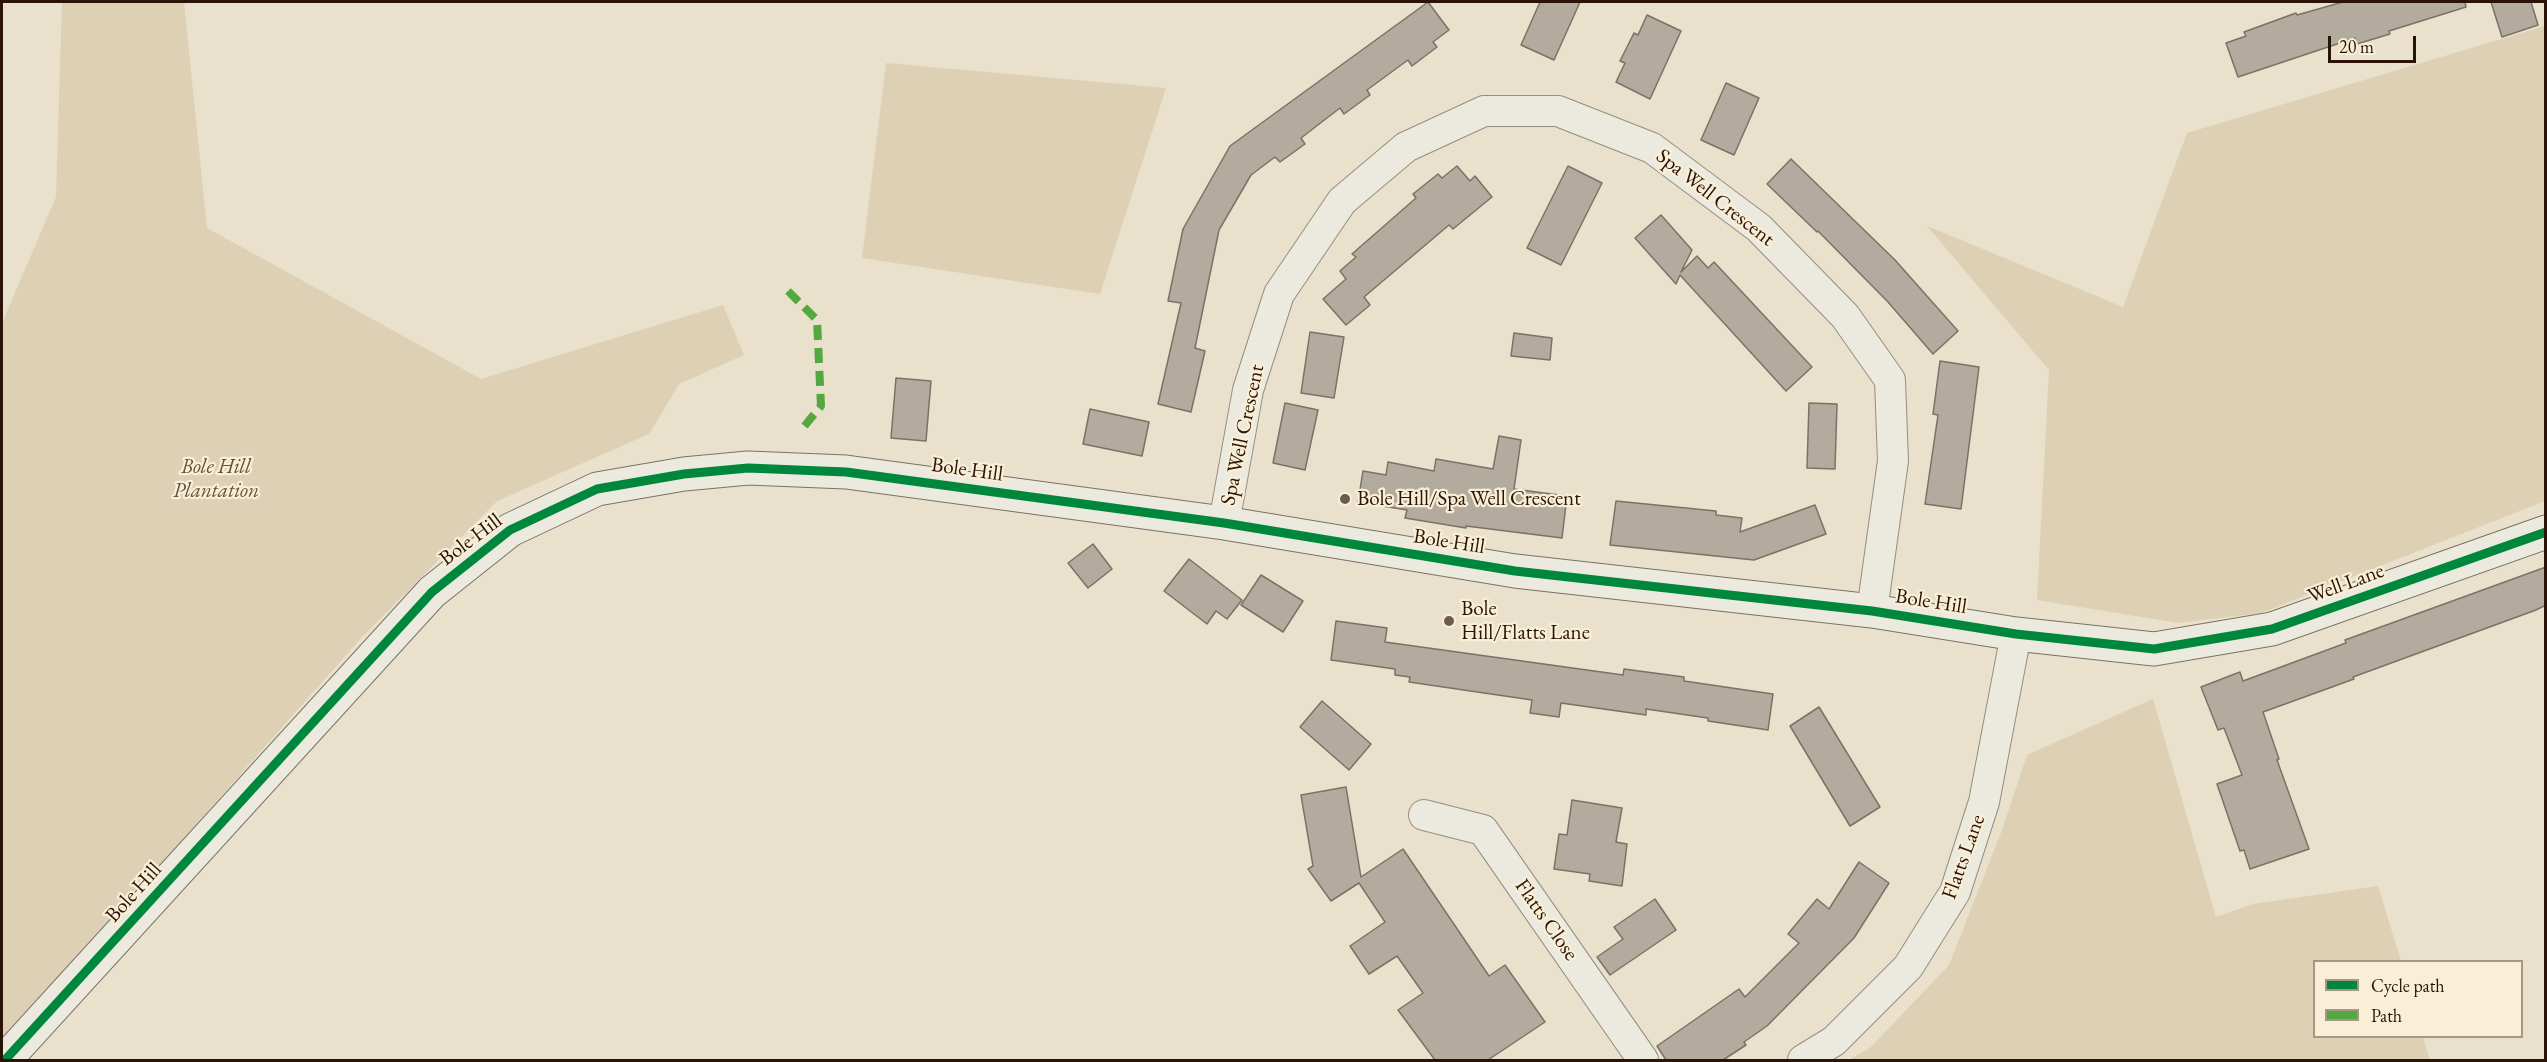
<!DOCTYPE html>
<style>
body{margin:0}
#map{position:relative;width:2547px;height:1062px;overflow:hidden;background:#e9e1cc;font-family:"EB Garamond",serif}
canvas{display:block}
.frame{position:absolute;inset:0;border:3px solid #2b1308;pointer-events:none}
.legend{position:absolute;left:2313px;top:960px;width:210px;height:78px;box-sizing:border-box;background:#f8efd6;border:2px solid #a69784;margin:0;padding:8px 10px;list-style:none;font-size:18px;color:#2b1308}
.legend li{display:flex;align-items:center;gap:12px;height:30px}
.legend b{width:30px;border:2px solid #a69784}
.scale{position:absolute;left:2328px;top:36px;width:88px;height:27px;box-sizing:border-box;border:3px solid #2b1308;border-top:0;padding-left:8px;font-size:18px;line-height:21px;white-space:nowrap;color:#2b1308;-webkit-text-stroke:4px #f8efd6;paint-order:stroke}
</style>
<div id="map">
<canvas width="2547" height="1062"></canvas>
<div class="frame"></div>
<ul class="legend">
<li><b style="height:8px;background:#00873e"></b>Cycle path</li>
<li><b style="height:8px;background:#54a841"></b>Path</li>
</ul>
<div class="scale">20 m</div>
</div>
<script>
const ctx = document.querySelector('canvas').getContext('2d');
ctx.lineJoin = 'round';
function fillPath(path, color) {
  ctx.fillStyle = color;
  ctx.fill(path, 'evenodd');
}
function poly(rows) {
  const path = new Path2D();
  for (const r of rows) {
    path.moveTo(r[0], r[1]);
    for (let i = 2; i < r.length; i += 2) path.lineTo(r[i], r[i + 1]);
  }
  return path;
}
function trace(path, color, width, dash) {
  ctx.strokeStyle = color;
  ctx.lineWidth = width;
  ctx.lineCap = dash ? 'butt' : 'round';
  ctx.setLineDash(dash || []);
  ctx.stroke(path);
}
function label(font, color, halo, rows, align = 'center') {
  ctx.font = font + ' "EB Garamond",serif';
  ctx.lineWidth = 4.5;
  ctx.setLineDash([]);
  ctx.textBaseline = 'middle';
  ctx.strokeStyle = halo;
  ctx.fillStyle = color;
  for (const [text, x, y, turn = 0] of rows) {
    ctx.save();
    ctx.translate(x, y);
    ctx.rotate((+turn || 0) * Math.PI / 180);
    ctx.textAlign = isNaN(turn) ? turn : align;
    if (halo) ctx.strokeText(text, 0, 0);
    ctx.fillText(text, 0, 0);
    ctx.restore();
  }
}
const green = poly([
 [62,2,184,2,207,228,481,379,723,305,744,355,679,384,649,434,497,501,363,636,2,1043,2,323,56,197],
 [2545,26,2545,501,2261,613,2178,623,2037,600,2049,370,1927,226,2123,307,2187,133],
 [886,63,1166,88,1100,294,862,258],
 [2153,699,2216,917,2253,904,2378,886,2401,961,2314,962,2314,1036,2423,1037,2429,1058,2432,1060,1849,1060,1871,1047,1949,965,2002,830,2027,755]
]);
const building = poly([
 [1428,2,1449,30,1433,42,1437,47,1412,66,1408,60,1367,90,1370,95,1344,114,1340,108,1301,138,1305,144,1280,162,1275,157,1251,175,1219,230,1195,348,1205,351,1191,412,1158,404,1181,303,1168,301,1183,229,1230,146,1428,2],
 [1540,2,1580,2,1554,60,1521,45,1540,2],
 [2343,2,2465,2,2466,7,2389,31,2390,34,2357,44,2355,38,2238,77,2226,43,2246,36,2244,32,2296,13,2297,15,2343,2],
 [2491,2,2531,2,2538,25,2502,37,2491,2],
 [1647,15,1681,31,1650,99,1616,82,1625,63,1620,61,1634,33,1638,35,1647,15],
 [1726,83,1759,98,1734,155,1701,140,1726,83],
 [1791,159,1895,260,1958,331,1933,354,1888,302,1818,231,1817,232,1767,184,1791,159],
 [1457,166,1470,181,1475,176,1492,197,1453,229,1449,225,1364,297,1370,305,1346,325,1323,299,1346,279,1340,271,1356,257,1352,254,1416,198,1413,194,1438,174,1442,178,1457,166],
 [1568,166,1602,183,1561,265,1527,248,1568,166],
 [1661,215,1692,250,1681,272,1697,256,1708,268,1714,262,1812,367,1786,391,1680,275,1676,284,1635,238,1661,215],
 [1310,332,1344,337,1334,398,1301,393,1310,332],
 [1514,333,1552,338,1550,360,1511,356,1514,333],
 [1940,361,1979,367,1961,509,1925,504,1938,415,1933,414,1940,361],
 [896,378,931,381,926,441,891,438,896,378],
 [1285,403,1318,410,1305,470,1273,463,1285,403],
 [1809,403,1837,404,1835,469,1807,468,1809,403],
 [1090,409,1149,422,1142,456,1083,444,1090,409],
 [1499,436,1521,440,1514,489,1567,496,1562,538,1466,526,1466,528,1405,518,1407,510,1358,502,1363,471,1386,475,1388,462,1434,471,1436,459,1493,469,1499,436],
 [1616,501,1716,511,1716,515,1742,518,1740,532,1815,505,1826,534,1754,560,1610,545,1616,501],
 [1093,544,1112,569,1088,588,1068,563,1093,544],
 [1189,559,1242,600,1227,619,1216,611,1207,624,1164,591,1189,559],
 [2546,567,2546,605,2536,610,2353,677,2354,679,2263,712,2279,759,2277,760,2309,849,2250,869,2244,850,2240,851,2217,784,2242,775,2224,728,2218,730,2201,687,2240,672,2243,681,2346,643,2345,640,2546,567],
 [1261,575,1303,601,1283,632,1241,605,1261,575],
 [1336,621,1387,628,1385,642,1623,675,1624,669,1684,677,1684,681,1773,694,1768,730,1708,721,1708,718,1646,709,1646,715,1561,703,1559,717,1530,713,1532,700,1409,682,1410,677,1395,675,1395,669,1331,660,1336,621],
 [1322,701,1371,744,1349,770,1300,727,1322,701],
 [1819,707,1880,807,1850,826,1790,726,1819,707],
 [1346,787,1361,877,1403,849,1489,976,1505,965,1545,1022,1488,1060,1435,1060,1398,1010,1423,993,1397,956,1369,974,1350,946,1385,922,1359,883,1331,901,1308,869,1313,866,1301,795,1346,787],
 [1572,800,1622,808,1616,842,1627,844,1622,886,1589,881,1590,874,1554,869,1559,834,1567,835,1572,800],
 [1859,862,1889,883,1854,938,1767,1026,1744,1042,1746,1045,1723,1060,1666,1060,1657,1046,1739,989,1745,997,1799,943,1788,934,1817,899,1829,909,1859,862],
 [1655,899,1676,930,1610,975,1597,957,1623,939,1614,927,1655,899]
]);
const street = poly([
 [1224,523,1248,390,1279,294,1342,201,1406,147,1484,111,1558,111,1652,148,1759,228,1845,316,1890,380,1893,461,1872,611],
 [1424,815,1483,830,1643,1060],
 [1803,1060,1834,1041,1908,967,1955,892,1984,802,2016,634]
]);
const secondary = poly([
 [5,1060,432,592,510,530,597,489,684,474,748,468,846,472,1224,523,1515,571,1872,611,2016,634,2154,649,2272,629,2546,532]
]);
const quiet = poly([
 [788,291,817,320,821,406,802,429]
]);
const cycleway = poly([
 [5,1060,432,592,510,530,597,489,684,474,748,468,846,472,1224,523,1515,571,1872,611,2016,634,2154,649,2272,629,2546,532]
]);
const markers = [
 [1345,499,6,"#6e5b4d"],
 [1449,621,6,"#6e5b4d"]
];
const streetNames = [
 ["Spa Well Crescent",1715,198,38],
 ["Spa Well Crescent",1243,435,-78],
 ["Bole Hill",967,470,8],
 ["Bole Hill",471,540,-37],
 ["Bole Hill",1449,542,9],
 ["Well Lane",2346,584,-20],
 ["Bole Hill",1931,602,9],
 ["Flatts Lane",1964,857,-70],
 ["Bole Hill",134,893,-48],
 ["Flatts Close",1546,920,55]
];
const parkNames = [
 ["Bole Hill",216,467],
 ["Plantation",216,491]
];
const poiNames = [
 ["Bole Hill/Spa Well Crescent",1357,499],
 ["Bole",1461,609],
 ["Hill/Flatts Lane",1461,633]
];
fillPath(green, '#ddd0b4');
fillPath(building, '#b3ab9d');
trace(building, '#7a7266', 1.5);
trace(street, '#958d81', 32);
trace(secondary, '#7a7266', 35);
trace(street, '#ece9de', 30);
trace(secondary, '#ece9de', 33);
trace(quiet, '#54a841', 8, [15, 8]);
trace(cycleway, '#00873e', 9);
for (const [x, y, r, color] of markers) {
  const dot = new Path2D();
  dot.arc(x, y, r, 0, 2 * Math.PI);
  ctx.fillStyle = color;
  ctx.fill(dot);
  trace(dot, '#f8efd6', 2);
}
label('21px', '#2b1308', '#f8efd6', streetNames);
label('italic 21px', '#66503e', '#f8efd6', parkNames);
label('21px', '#2b1308', '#f8efd6', poiNames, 'left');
</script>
